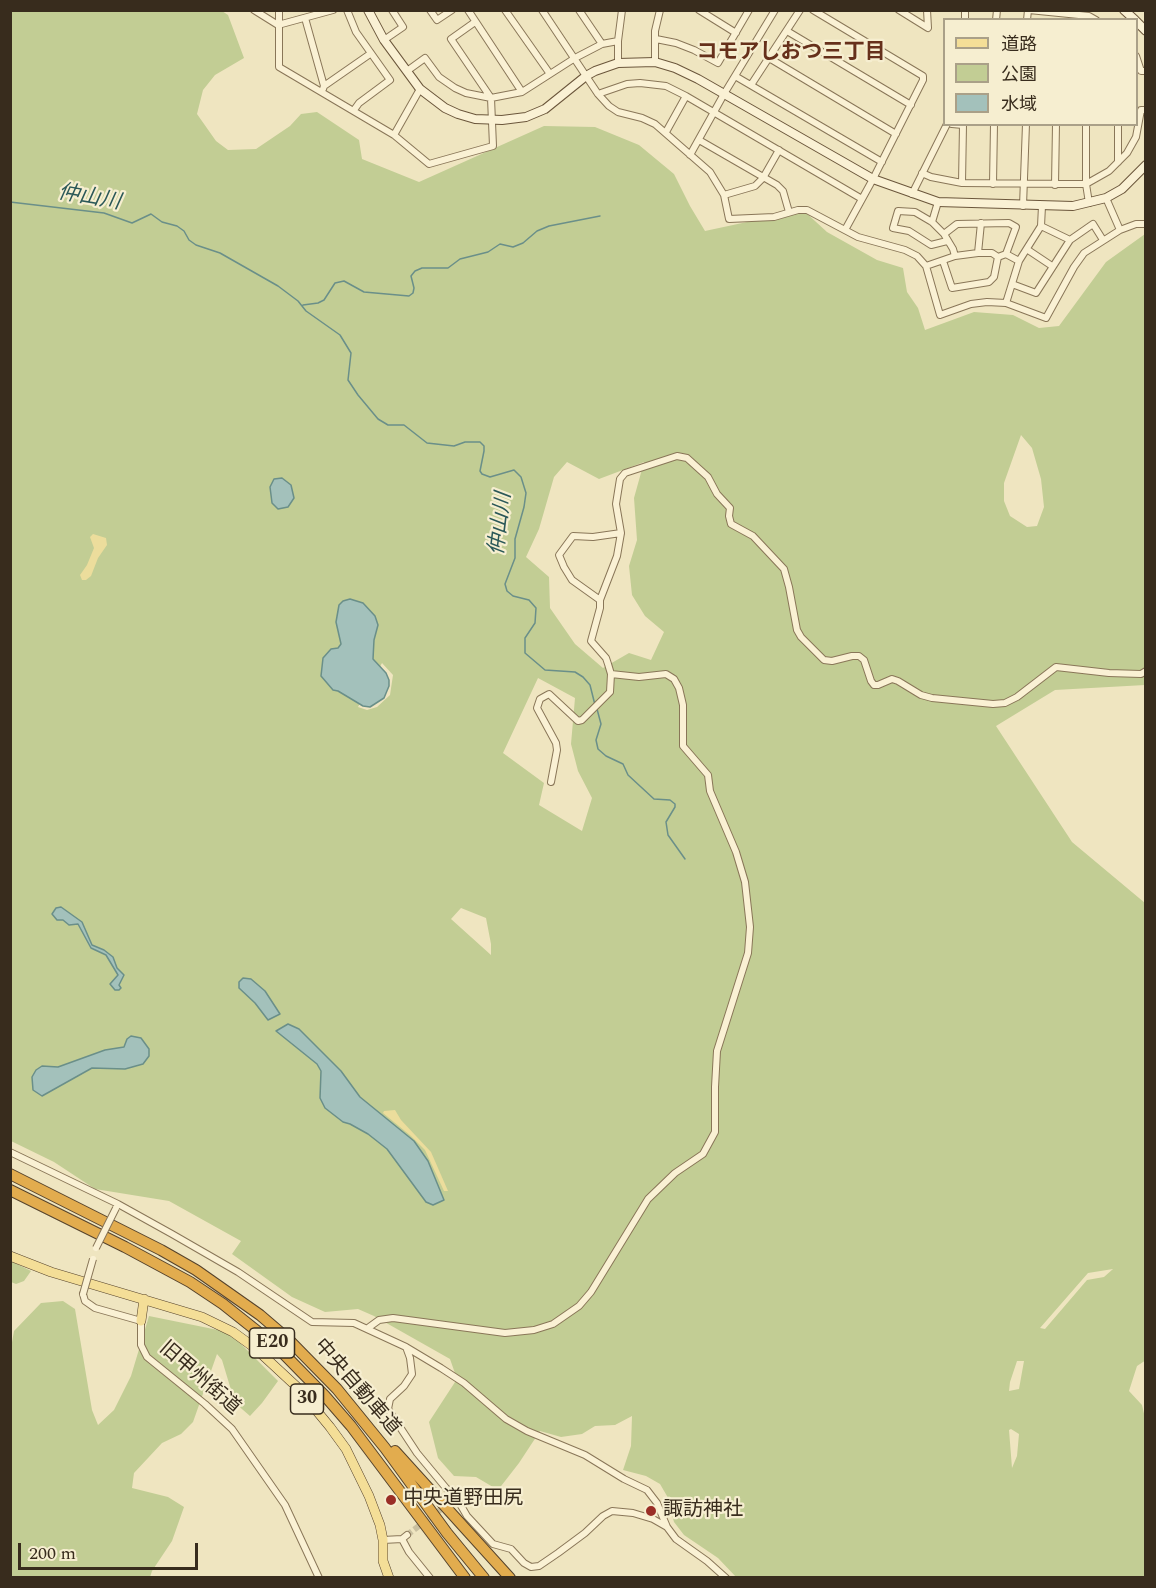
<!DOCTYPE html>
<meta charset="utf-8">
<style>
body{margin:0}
#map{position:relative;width:1156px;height:1588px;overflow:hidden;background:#efe5c0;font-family:Spectral,"Noto Sans JP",serif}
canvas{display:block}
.frame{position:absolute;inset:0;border:12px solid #382c1d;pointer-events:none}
.legend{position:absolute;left:943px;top:18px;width:195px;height:108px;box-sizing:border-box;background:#f6eed0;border:2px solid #aaa088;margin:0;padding:8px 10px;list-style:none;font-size:18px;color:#382c1d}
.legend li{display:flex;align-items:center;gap:12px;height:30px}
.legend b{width:30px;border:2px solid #aaa088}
.scale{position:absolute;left:18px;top:1543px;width:180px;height:27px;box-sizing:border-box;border:3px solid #382c1d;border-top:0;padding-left:8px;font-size:18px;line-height:21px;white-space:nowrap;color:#382c1d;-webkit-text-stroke:4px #f6eed0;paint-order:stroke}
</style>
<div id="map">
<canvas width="1156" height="1588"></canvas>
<div class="frame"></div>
<ul class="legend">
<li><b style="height:8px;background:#f4de97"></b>道路</li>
<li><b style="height:16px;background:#c2cd94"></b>公園</li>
<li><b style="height:16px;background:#a3c1bb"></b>水域</li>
</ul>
<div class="scale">200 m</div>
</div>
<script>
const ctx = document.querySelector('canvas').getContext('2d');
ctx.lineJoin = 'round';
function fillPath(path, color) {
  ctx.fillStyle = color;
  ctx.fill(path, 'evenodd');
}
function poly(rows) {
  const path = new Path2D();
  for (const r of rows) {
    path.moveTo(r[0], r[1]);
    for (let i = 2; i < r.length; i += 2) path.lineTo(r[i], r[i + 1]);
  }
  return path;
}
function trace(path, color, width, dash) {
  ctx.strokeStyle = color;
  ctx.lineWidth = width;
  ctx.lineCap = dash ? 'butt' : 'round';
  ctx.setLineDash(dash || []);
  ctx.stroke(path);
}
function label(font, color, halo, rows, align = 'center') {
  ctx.font = font + ' Spectral,"Noto Sans JP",serif';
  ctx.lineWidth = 4.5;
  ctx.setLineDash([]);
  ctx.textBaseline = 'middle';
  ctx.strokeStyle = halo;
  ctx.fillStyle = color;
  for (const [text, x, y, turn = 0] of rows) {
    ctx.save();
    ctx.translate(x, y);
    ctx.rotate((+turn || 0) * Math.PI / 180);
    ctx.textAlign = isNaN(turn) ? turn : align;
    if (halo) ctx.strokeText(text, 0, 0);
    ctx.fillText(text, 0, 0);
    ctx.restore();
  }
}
const green = poly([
 [11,11,222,11,228,15,244,58,215,75,203,90,197,114,216,141,228,150,256,149,290,126,301,114,317,112,359,140,362,159,419,182,544,126,595,127,639,145,674,174,690,206,705,231,803,210,827,232,877,260,903,268,907,292,918,308,925,330,974,312,1013,315,1039,328,1059,326,1106,262,1145,234,1145,685,1055,690,996,726,1072,842,1145,903,1146,1360,1137,1366,1129,1391,1142,1405,1145,1418,1145,1577,736,1577,718,1558,684,1535,674,1522,667,1496,660,1484,646,1476,623,1470,631,1446,632,1416,615,1425,595,1426,582,1434,561,1437,540,1431,519,1463,498,1490,476,1477,454,1476,438,1458,429,1422,457,1379,450,1359,374,1316,358,1309,325,1312,292,1297,232,1254,241,1241,169,1201,95,1189,54,1162,11,1141],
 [1021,435,1032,448,1041,479,1044,507,1037,526,1027,527,1010,516,1004,501,1004,483],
 [567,462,599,479,644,462,634,498,637,540,629,566,632,595,645,616,664,632,651,660,629,653,603,668,575,644,550,608,549,577,526,557,539,529,554,477],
 [382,663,393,675,390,695,377,707,367,710,358,707],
 [538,678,575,698,571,744,578,771,592,798,582,831,539,805,544,783,503,753],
 [461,908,486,918,491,944,491,955,451,919],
 [1113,1269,1104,1277,1087,1280,1045,1329,1040,1328,1088,1273],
 [1017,1361,1024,1361,1019,1389,1009,1391,1010,1382],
 [1011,1429,1019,1434,1017,1456,1012,1468,1009,1430],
 [11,1261,31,1271,24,1281,16,1284,11,1282],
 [63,1301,75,1309,92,1410,98,1425,114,1410,131,1376,149,1316,223,1331,239,1342,278,1381,262,1403,250,1416,235,1403,222,1360,217,1354,193,1422,181,1434,162,1443,134,1473,132,1488,168,1497,184,1507,172,1541,152,1571,150,1577,11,1578,11,1348,14,1331,41,1303]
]);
const sand = poly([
 [93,534,106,538,107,545,98,558,91,576,86,580,82,580,80,575,87,565,94,548,90,537],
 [395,1110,401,1120,431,1152,448,1191,444,1191,425,1150,411,1136,383,1113,384,1111]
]);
const water = poly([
 [282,478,291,485,294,498,288,507,278,509,272,503,270,487,274,479,282,478],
 [350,599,363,603,375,616,378,625,374,640,373,659,386,673,389,680,389,686,384,698,370,707,363,706,338,691,333,690,321,676,323,658,331,649,338,648,341,644,336,622,339,605,343,601,350,599],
 [61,907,82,922,92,945,104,950,113,957,117,968,124,975,119,985,121,988,119,990,115,990,110,984,118,975,106,955,91,948,78,924,69,925,63,920,57,920,52,914,56,908,61,907],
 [243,978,251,979,265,991,280,1014,268,1020,255,1003,239,988,239,982,243,978],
 [288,1024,299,1029,341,1071,360,1097,414,1141,428,1161,444,1200,433,1205,426,1202,387,1149,368,1134,350,1124,343,1122,325,1108,320,1098,321,1071,317,1064,276,1031,288,1024],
 [131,1036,141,1038,149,1049,149,1056,143,1064,125,1069,92,1068,42,1096,33,1090,32,1077,36,1070,42,1066,58,1067,105,1050,124,1047,127,1039,131,1036]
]);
const stream = poly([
 [10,202,104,213,132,223,151,214,162,222,177,226,184,231,189,240,196,245,220,253,278,286,298,301,306,311,340,335,351,353,348,380,358,395,378,419,388,425,404,425,427,443,454,446,465,442,480,442,484,446,484,451,480,471,482,474,490,477,514,470,521,477,526,493,524,507,515,539,515,558,505,584,507,591,513,596,529,600,536,608,535,623,525,638,525,653,545,670,575,672,583,677,590,685,595,705],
 [303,305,318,303,324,300,335,283,344,281,364,292,409,296,413,293,414,288,411,276,415,271,422,268,448,268,460,259,488,252,500,244,513,247,523,243,537,231,549,226,600,216],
 [597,709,601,724,596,740,598,749,606,756,623,764,628,775,654,799,670,800,675,804,675,807,666,822,668,835,685,859]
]);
const streetTunnel = poly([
 [407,1535,452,1501]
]);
const street = poly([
 [254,10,278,25,333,10],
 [279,10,279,67,394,135,429,164,493,146,491,98,451,39,475,22],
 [347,10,356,32,390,80,359,103,354,110],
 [430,10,437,20,452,10],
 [468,10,522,92],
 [505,10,550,74],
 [542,10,598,94,609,106,618,112,642,118,655,124,710,172,724,195,729,219,774,217,798,210,807,210,858,237,905,250,917,256,926,266,940,315,971,304,987,302,1006,303,1046,318,1074,267,1084,253,1120,230,1136,224,1146,224],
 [579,10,602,44],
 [699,10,736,33],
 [813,10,923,76,923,80,873,179,845,230],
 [899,10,928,28,927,10],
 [1029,10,1089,16,1096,20],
 [305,18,324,86],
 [965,20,965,10],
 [996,20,997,10],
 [1027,20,1028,10],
 [787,31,911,105],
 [656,39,676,43,694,50,718,63,749,10],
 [384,40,403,27,392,10],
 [1136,56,1141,71,1146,71],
 [769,58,896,134],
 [655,62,655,31,660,10],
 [618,63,618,41,622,10],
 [407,71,425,58,439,77,455,88,466,93,491,98,522,92,575,58,602,44,618,41],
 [735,76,882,162],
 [751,85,800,10],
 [323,89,324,86,370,54],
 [598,94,627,84,640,83,666,86,686,96,862,199],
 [952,124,963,125,962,183],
 [1086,124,1086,184,1089,203],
 [1118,124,1118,162],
 [666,132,686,96],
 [394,135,420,89],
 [699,140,777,185,783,191,789,212],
 [690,155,724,94,775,10],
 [922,173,931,177,962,183,1086,184,1109,171,1127,153,1136,137,1141,110,1146,110],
 [993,184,994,124],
 [1055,185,1056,124],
 [912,194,947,124],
 [724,195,755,186,763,178,779,150],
 [1106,198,1120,230],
 [1023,206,1026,124],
 [932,222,938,202],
 [1041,226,1070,240],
 [944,234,957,224,1009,223,1016,227,1006,254],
 [947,241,931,245,909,231,893,228,898,211,915,212,932,222,944,234,953,249,955,256],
 [1028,250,1052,266],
 [978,253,981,223],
 [943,261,952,288,989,282,994,277,998,257],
 [926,266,955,256,978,253,992,253,998,257,1006,254,1019,261],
 [1012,284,1036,293,1070,240,1093,224,1103,240],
 [1006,303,1019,261,1041,226,1042,206],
 [600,600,572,580,564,567,559,555,573,536,593,537,621,533],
 [551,782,557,750,556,743,537,708,540,699,549,694,578,721,582,720,610,692,611,674,608,664,606,658,591,641,600,608,600,600,617,556,621,533,616,504,620,479,625,473,677,456,687,458,708,477,717,494,730,508,729,516,731,524,753,536,784,569,789,587,797,630,801,637,824,660,832,661,852,656,859,656,864,660,871,681,874,685,878,685,892,679,898,681,921,695,932,698,993,704,1005,703,1017,697,1056,667,1109,673,1141,674,1146,671],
 [10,1152,118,1204,172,1234,238,1272,312,1322,354,1323,406,1347,441,1368,464,1383,506,1419,527,1431,585,1455,624,1479,647,1490,657,1503,667,1527,676,1539,707,1561,726,1578],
 [83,1294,85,1301,95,1308,141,1321,141,1345,147,1357,205,1404,232,1429,285,1505,319,1578],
 [368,1328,379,1320,393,1318,505,1333,534,1330,553,1324,579,1306,591,1292,648,1199,675,1173,703,1154,715,1132,715,1087,717,1051,748,953,750,927,745,882,736,852,710,791,708,775,683,746,683,705,679,688,674,679,666,674,639,677,611,674],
 [406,1347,410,1358,412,1374,404,1386,390,1399,388,1409,417,1453,446,1488,456,1497,467,1516,493,1544,511,1549,524,1563,531,1567,539,1566,558,1553,585,1533,603,1516,612,1511,633,1513,653,1519,667,1527],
 [402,1539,409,1552,430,1578],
 [383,1540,402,1539,407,1535]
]);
const secondary = poly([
 [368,10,384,40,420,89,445,108,458,114,475,119,502,120,526,117,545,109,586,76,595,71,618,63,655,62,675,68,698,79,873,179,938,202,1073,206,1106,198,1122,189,1146,165],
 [1124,10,1135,20],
 [1136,21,1146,31]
]);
const primary = poly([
 [10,1256,51,1272,202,1317,233,1332,255,1348,297,1387,330,1427,346,1449,369,1496,380,1525,383,1540,383,1561,389,1578],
 [141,1321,144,1299]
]);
const highway = poly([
 [10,1174,161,1250,196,1270,260,1315,288,1339,337,1389,385,1448,447,1533,484,1578],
 [10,1190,125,1247,190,1282,223,1304,277,1347,325,1396,351,1426,465,1578],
 [395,1451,510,1578]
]);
const streetBridge = poly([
 [96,1248,116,1208],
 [83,1294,93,1259]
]);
const markers = [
 [391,1500,6,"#9a2e26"],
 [651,1511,6,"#9a2e26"]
];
const shields = [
 [272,1343,45],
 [307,1399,33]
];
const shieldNames = [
 ["E20",272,1343],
 ["30",307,1399]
];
const streetNames = [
 ["旧甲州街道",199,1379,41],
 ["中央自動車道",356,1388,49]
];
const poiNames = [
 ["中央道野田尻",403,1500],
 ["諏訪神社",663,1511]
];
const neighbourhoodNames = [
 ["コモアしおつ三丁目",791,54]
];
const waterNames = [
 ["仲山川",89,199,10],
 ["仲山川",502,524,-83]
];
fillPath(green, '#c2cd94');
fillPath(sand, '#ecdd9c');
fillPath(water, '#a3c1bb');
trace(water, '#6a8f89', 1.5);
trace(stream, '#6a8f89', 1.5);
trace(streetTunnel, '#cac09f', 6, [6, 3]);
trace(street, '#897658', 8);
trace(secondary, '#6b563b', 10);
trace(primary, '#56432c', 10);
trace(highway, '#56432c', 12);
trace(street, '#faf1d4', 6);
trace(secondary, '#faf1d4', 8);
trace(primary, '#f4de97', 9);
trace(highway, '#e2ac4e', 10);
trace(streetBridge, '#897658', 8, []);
trace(streetBridge, '#faf1d4', 6);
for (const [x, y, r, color] of markers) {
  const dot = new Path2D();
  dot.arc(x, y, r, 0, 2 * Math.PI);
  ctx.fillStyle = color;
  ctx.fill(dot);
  trace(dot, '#f6eed0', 2);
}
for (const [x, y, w] of shields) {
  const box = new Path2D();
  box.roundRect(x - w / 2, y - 15, w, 30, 4.5);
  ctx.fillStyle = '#f6eed0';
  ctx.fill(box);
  trace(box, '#382c1d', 1.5);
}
label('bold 18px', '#382c1d', null, shieldNames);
label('20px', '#382c1d', '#f6eed0', streetNames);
label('20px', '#382c1d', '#f6eed0', poiNames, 'left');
label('bold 21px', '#66301b', '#f6eed0', neighbourhoodNames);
label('italic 21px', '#2b5858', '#f6eed0', waterNames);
</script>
